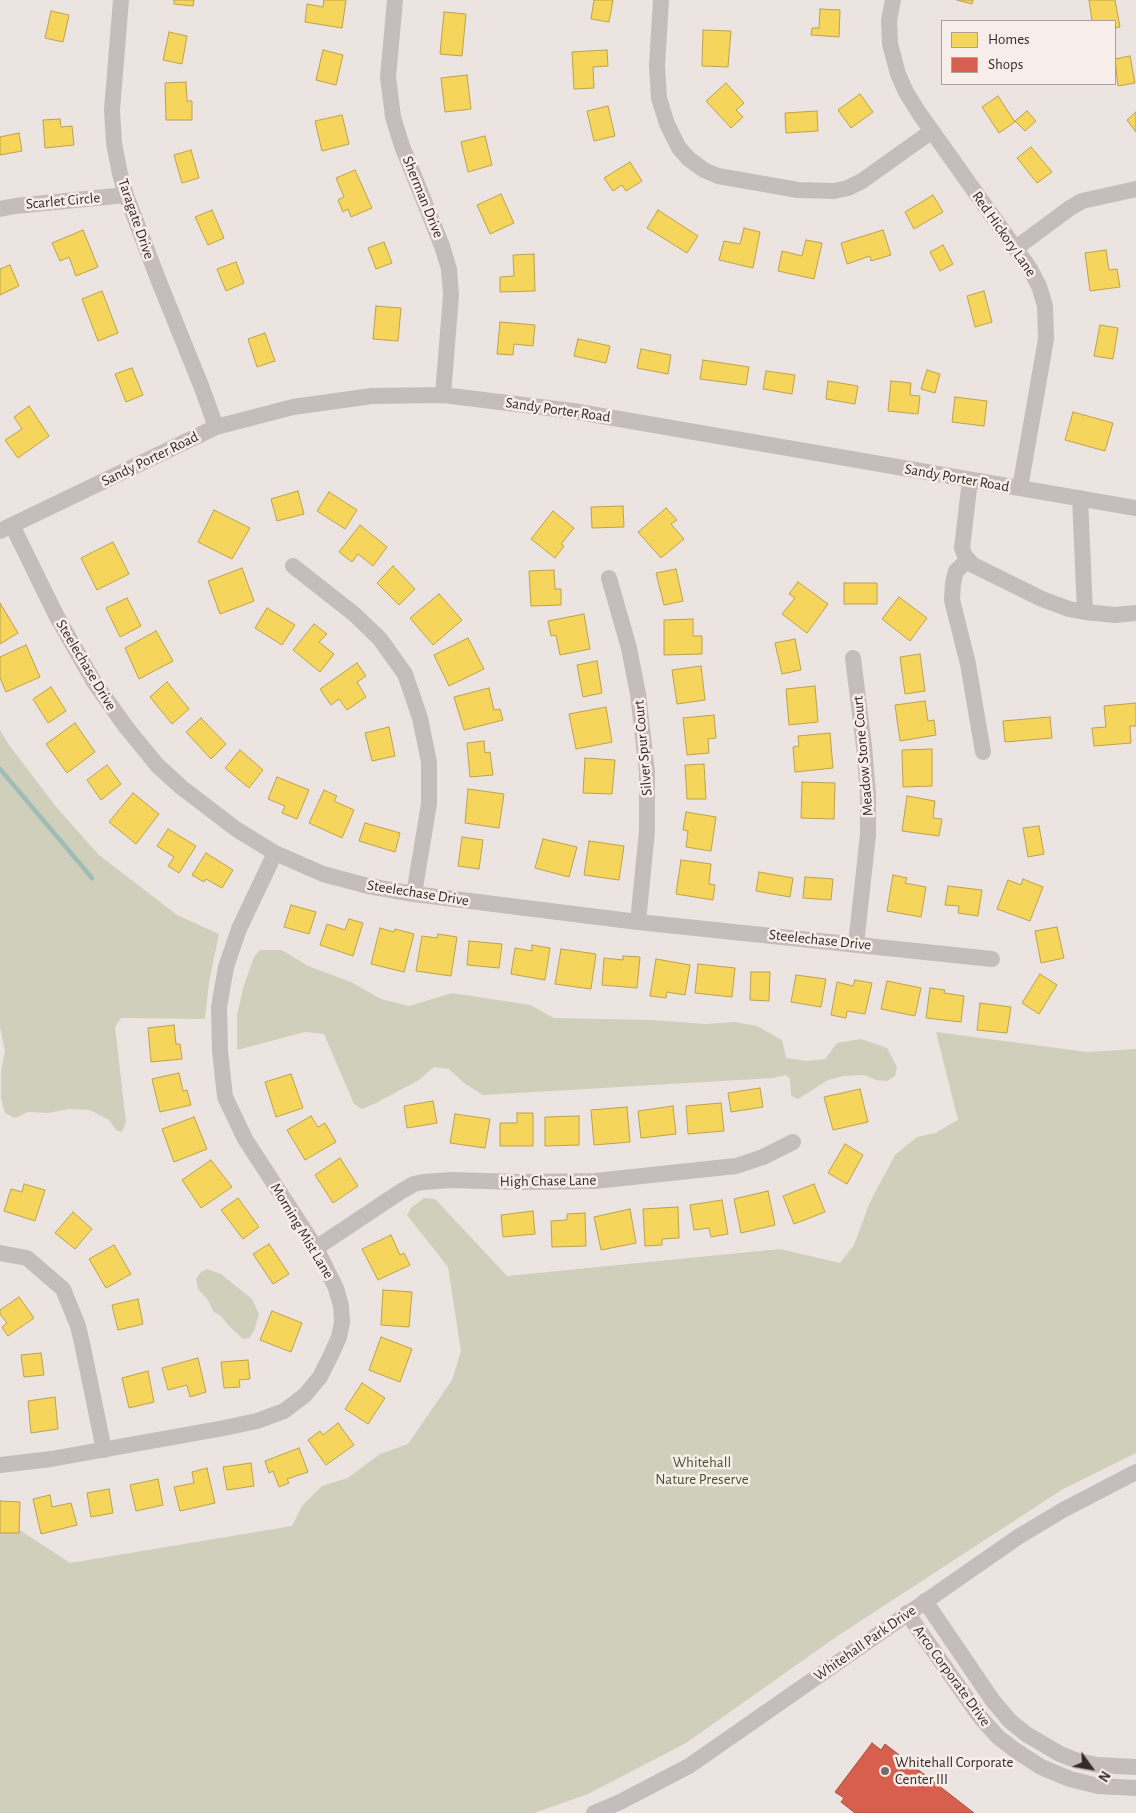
<!DOCTYPE html>
<style>
body{margin:0}
#map{position:relative;width:1136px;height:1813px;overflow:hidden;background:#ece4e1;font-family:"Alegreya Sans",sans-serif}
canvas{display:block}
.legend{position:absolute;left:941px;top:20px;width:175px;height:65px;box-sizing:border-box;background:#f8eee9;border:1px solid #aaa09c;margin:0;padding:6px 9px;list-style:none;font-size:15px;color:#362a29}
.legend li{display:flex;align-items:center;gap:10px;height:25px}
.legend b{width:25px;border:1px solid #aaa09c}
.north{position:absolute;left:1066px;top:1743px;width:50px;height:50px;-webkit-text-stroke:4px #f8eee9;paint-order:stroke;rotate:122deg;font-size:14px;font-weight:700;line-height:20px;text-align:center;color:#362a29}
.north::after{content:'';display:block;margin:auto;width:18px;height:22px;background:#362a29;clip-path:polygon(50% 0,100% 100%,50% 72%,0 100%)}
</style>
<div id="map">
<canvas width="1136" height="1813"></canvas>
<ul class="legend">
<li><b style="height:14px;background:#f6d55c"></b>Homes</li>
<li><b style="height:14px;background:#d6604d"></b>Shops</li>
</ul>
<div class="north">N</div>
</div>
<script>
const ctx = document.querySelector('canvas').getContext('2d');
ctx.lineJoin = 'round';
function fillPath(path, color) {
  ctx.fillStyle = color;
  ctx.fill(path, 'evenodd');
}
function poly(rows) {
  const path = new Path2D();
  for (const r of rows) {
    path.moveTo(r[0], r[1]);
    for (let i = 2; i < r.length; i += 2) path.lineTo(r[i], r[i + 1]);
  }
  return path;
}
function trace(path, color, width, dash) {
  ctx.strokeStyle = color;
  ctx.lineWidth = width;
  ctx.lineCap = dash ? 'butt' : 'round';
  ctx.setLineDash(dash || []);
  ctx.stroke(path);
}
function label(font, color, halo, rows, align = 'center') {
  ctx.font = font + ' "Alegreya Sans",sans-serif';
  ctx.lineWidth = 5;
  ctx.setLineDash([]);
  ctx.textBaseline = 'middle';
  ctx.strokeStyle = halo;
  ctx.fillStyle = color;
  for (const [text, x, y, turn = 0] of rows) {
    ctx.save();
    ctx.translate(x, y);
    ctx.rotate((+turn || 0) * Math.PI / 180);
    ctx.textAlign = isNaN(turn) ? turn : align;
    if (halo) ctx.strokeText(text, 0, 0);
    ctx.fillText(text, 0, 0);
    ctx.restore();
  }
}
const green = poly([
 [0,730,9,745,57,808,99,855,177,915,219,934,209,982,205,1019,121,1018,115,1027,126,1122,122,1132,116,1130,109,1120,90,1110,69,1109,48,1113,28,1112,15,1118,5,1113,1,1098,1,1072,5,1051,0,1027],
 [260,950,282,950,308,966,351,982,381,999,409,1006,452,993,530,1005,554,1018,652,1020,705,1024,735,1022,757,1026,782,1040,786,1058,807,1061,825,1059,837,1043,861,1039,887,1048,897,1067,895,1076,887,1081,876,1080,864,1075,844,1076,828,1080,798,1099,791,1096,790,1079,786,1075,773,1078,483,1095,464,1083,449,1069,434,1067,419,1080,376,1103,362,1109,354,1104,324,1034,305,1032,237,1050,237,1015,244,985,254,957],
 [936,1032,1087,1052,1136,1049,1136,1453,1063,1489,836,1637,686,1743,588,1794,534,1813,0,1813,0,1517,70,1563,292,1526,302,1506,322,1486,348,1478,380,1454,408,1444,452,1380,461,1351,448,1267,407,1215,411,1208,424,1198,435,1199,507,1276,780,1249,840,1263,854,1245,870,1202,895,1155,917,1137,935,1133,958,1120],
 [207,1269,221,1274,252,1299,259,1314,254,1331,249,1338,243,1339,229,1326,221,1316,213,1311,208,1300,198,1289,196,1279,201,1272]
]);
const homes = poly([
 [174,0,194,0,193,6,174,4,174,0],
 [324,0,346,0,342,28,305,22,307,4,323,7,324,0],
 [594,0,613,0,609,22,591,19,594,0],
 [957,0,973,0,972,4,957,0],
 [1089,0,1115,0,1120,27,1115,28,1115,21,1092,21,1089,0],
 [820,9,840,10,839,37,811,35,812,28,819,28,820,9],
 [51,11,69,15,63,42,45,38,51,11],
 [444,12,466,14,462,56,440,54,444,12],
 [703,30,731,31,728,67,702,66,703,30],
 [169,32,187,36,182,64,163,60,169,32],
 [323,50,343,55,336,85,316,80,323,50],
 [607,50,608,66,593,67,594,88,574,89,572,52,607,50],
 [1130,56,1135,83,1118,86,1115,59,1130,56],
 [467,75,471,109,445,112,441,78,467,75],
 [186,82,187,101,192,101,192,120,166,120,165,83,186,82],
 [726,83,744,103,736,110,743,117,731,128,706,101,726,83],
 [860,94,873,112,851,128,838,110,860,94],
 [998,96,1015,122,999,133,982,107,998,96],
 [608,106,615,136,594,141,587,111,608,106],
 [817,111,818,131,786,133,785,113,817,111],
 [1027,111,1036,121,1025,131,1015,121,1027,111],
 [1136,112,1136,132,1127,120,1136,112],
 [342,115,349,144,322,151,315,121,342,115],
 [60,119,61,127,72,126,74,145,45,148,43,120,60,119],
 [19,133,22,151,0,155,0,137,19,133],
 [485,136,492,165,468,172,461,142,485,136],
 [1031,147,1052,172,1037,183,1017,158,1031,147],
 [191,150,199,178,182,183,174,155,191,150],
 [630,162,642,181,626,191,622,185,613,191,604,178,630,162],
 [355,170,372,208,351,217,348,209,343,212,338,200,344,197,336,178,355,170],
 [501,194,514,223,490,234,477,205,501,194],
 [933,195,943,212,914,229,905,212,933,195],
 [212,210,224,238,208,245,195,217,212,210],
 [658,210,698,236,687,253,647,228,658,210],
 [744,228,760,232,753,268,719,260,724,241,740,244,744,228],
 [83,230,98,267,76,276,69,257,60,261,52,243,83,230],
 [883,230,891,255,871,261,870,256,847,264,841,243,883,230],
 [806,240,822,243,814,279,778,271,782,251,802,256,806,240],
 [384,242,392,263,376,269,368,248,384,242],
 [943,245,953,264,940,271,930,252,943,245],
 [1106,250,1109,270,1117,269,1120,287,1090,291,1085,253,1106,250],
 [534,254,535,291,500,292,500,277,514,276,513,255,534,254],
 [236,262,244,283,226,291,217,269,236,262],
 [10,265,19,286,0,295,0,269,10,265],
 [102,291,118,333,98,341,82,299,102,291],
 [984,291,992,322,975,327,967,296,984,291],
 [376,306,401,308,398,341,373,339,376,306],
 [500,322,535,325,533,346,514,344,513,355,497,354,500,322],
 [1100,325,1118,328,1113,359,1094,356,1100,325],
 [265,333,275,361,257,367,248,339,265,333],
 [578,339,610,346,606,363,574,356,578,339],
 [641,349,671,355,668,374,637,368,641,349],
 [703,360,749,367,746,385,700,379,703,360],
 [132,368,143,395,126,402,115,374,132,368],
 [927,370,940,374,935,393,921,389,927,370],
 [766,371,795,375,792,394,763,389,766,371],
 [828,381,858,386,855,404,826,399,828,381],
 [891,381,911,383,910,395,920,396,918,414,888,411,891,381],
 [955,397,987,401,984,426,952,422,955,397],
 [29,406,49,436,18,458,5,440,22,429,14,417,29,406],
 [1073,412,1113,423,1105,451,1065,440,1073,412],
 [298,491,304,514,277,521,271,499,298,491],
 [329,492,357,510,345,529,317,511,329,492],
 [623,506,624,527,592,528,591,507,623,506],
 [666,508,677,520,671,524,684,539,661,558,638,532,666,508],
 [214,510,250,528,232,559,198,542,214,510],
 [553,511,574,528,561,544,564,546,555,558,531,539,553,511],
 [360,525,387,547,373,566,358,554,352,562,339,552,360,525],
 [113,542,129,574,97,590,81,558,113,542],
 [393,566,415,589,399,605,377,583,393,566],
 [242,568,254,601,220,614,208,581,242,568],
 [676,569,683,601,664,605,656,573,676,569],
 [554,570,555,589,561,589,561,605,531,606,529,571,554,570],
 [798,582,828,604,807,633,782,614,795,598,789,594,798,582],
 [844,583,877,583,877,604,844,604,844,583],
 [439,594,462,620,433,645,410,618,439,594],
 [899,597,927,618,910,641,882,619,899,597],
 [127,598,141,626,120,637,106,608,127,598],
 [0,603,18,633,0,644,0,603],
 [267,608,295,625,282,645,255,628,267,608],
 [584,614,590,649,560,655,556,635,551,636,548,621,584,614],
 [693,619,693,636,702,636,702,654,664,655,664,620,693,619],
 [314,624,327,634,319,642,334,654,320,672,293,650,314,624],
 [156,631,173,661,139,679,125,648,156,631],
 [468,638,484,669,449,686,434,655,468,638],
 [795,639,801,670,782,674,775,643,795,639],
 [26,645,40,677,6,692,0,678,0,657,26,645],
 [920,654,925,691,905,694,900,657,920,654],
 [597,661,602,693,583,697,577,665,597,661],
 [357,663,366,676,357,682,366,697,347,710,339,699,331,705,320,689,357,663],
 [701,666,705,700,677,704,672,670,701,666],
 [167,682,189,709,172,724,150,697,167,682],
 [815,686,818,722,789,725,786,689,815,686],
 [51,687,66,711,48,723,33,699,51,687],
 [489,688,494,710,500,709,503,720,464,730,454,697,489,688],
 [925,701,928,721,934,720,936,735,900,741,895,705,925,701],
 [1136,703,1136,726,1130,726,1131,743,1094,746,1092,728,1106,727,1104,706,1136,703],
 [606,707,612,742,576,749,569,714,606,707],
 [714,715,716,738,708,739,709,753,687,755,683,718,714,715],
 [1050,717,1052,738,1005,742,1003,721,1050,717],
 [201,718,226,744,211,759,186,732,201,718],
 [75,723,95,752,67,773,46,744,75,723],
 [389,727,395,756,372,761,365,733,389,727],
 [830,733,833,768,795,772,793,747,799,746,798,736,830,733],
 [484,741,485,753,490,752,493,775,470,777,467,743,484,741],
 [932,749,932,786,903,787,902,750,932,749],
 [240,750,263,770,249,788,225,768,240,750],
 [585,758,615,760,612,794,583,793,585,758],
 [704,764,706,799,687,799,685,765,704,764],
 [107,765,121,784,101,800,87,780,107,765],
 [277,777,309,790,297,819,282,813,285,806,268,799,277,777],
 [802,782,835,783,834,819,801,818,802,782],
 [468,789,504,794,499,828,465,823,468,789],
 [324,790,337,796,334,801,354,810,342,838,309,823,324,790],
 [133,793,159,814,136,844,109,822,133,793],
 [907,796,935,801,933,818,942,819,939,836,902,831,907,796],
 [686,812,716,817,711,851,686,847,688,831,683,830,686,812],
 [365,823,400,833,395,852,359,841,365,823],
 [1039,826,1044,854,1028,857,1023,828,1039,826],
 [168,829,196,846,179,873,168,866,174,857,157,846,168,829],
 [462,837,483,840,479,869,458,866,462,837],
 [543,839,577,847,569,877,535,868,543,839],
 [589,841,624,846,619,880,584,875,589,841],
 [206,853,233,870,222,888,206,879,204,882,192,875,206,853],
 [681,860,711,864,709,884,715,885,713,900,676,894,681,860],
 [759,872,793,878,790,897,756,891,759,872],
 [893,875,907,878,905,883,926,887,921,917,887,911,893,875],
 [805,877,833,879,831,900,803,898,805,877],
 [1023,879,1043,887,1030,921,997,909,1008,880,1021,885,1023,879],
 [948,886,982,890,978,916,958,913,959,906,945,905,948,886],
 [291,905,316,912,309,934,284,927,291,905],
 [349,919,363,923,353,956,320,945,327,924,345,930,349,919],
 [1057,927,1064,958,1041,963,1035,931,1057,927],
 [380,928,394,932,395,929,414,934,404,972,371,964,380,928],
 [438,934,457,937,451,976,416,971,422,936,437,938,438,934],
 [469,941,502,944,499,968,467,965,469,941],
 [532,945,550,948,545,980,511,974,515,948,532,951,532,945],
 [561,949,596,954,591,989,555,984,561,949],
 [623,956,640,957,637,988,602,985,604,958,623,960,623,956],
 [656,959,690,965,685,995,667,992,666,998,650,996,656,959],
 [698,964,735,968,732,997,695,993,698,964],
 [751,972,770,972,769,1001,750,1000,751,972],
 [1040,974,1057,985,1039,1014,1022,1003,1040,974],
 [796,975,826,979,821,1007,791,1002,796,975],
 [855,980,872,983,865,1014,847,1011,846,1018,831,1015,837,982,853,986,855,980],
 [887,981,921,988,915,1016,881,1009,887,981],
 [930,988,945,990,944,993,964,996,961,1022,926,1018,930,988],
 [980,1003,1011,1007,1007,1033,977,1030,980,1003],
 [174,1025,176,1044,180,1044,182,1059,151,1062,148,1028,174,1025],
 [179,1073,183,1091,187,1090,191,1105,160,1112,152,1079,179,1073],
 [291,1074,303,1108,276,1117,265,1082,291,1074],
 [760,1088,763,1107,731,1112,728,1093,760,1088],
 [860,1089,868,1122,833,1130,824,1097,860,1089],
 [433,1101,437,1123,407,1128,404,1106,433,1101],
 [721,1103,724,1131,688,1134,686,1106,721,1103],
 [673,1106,676,1134,641,1138,638,1111,673,1106],
 [627,1107,630,1142,594,1145,591,1110,627,1107],
 [517,1113,533,1113,533,1146,500,1146,500,1123,517,1123,517,1113],
 [455,1114,490,1119,485,1148,450,1143,455,1114],
 [311,1116,318,1127,325,1123,336,1142,305,1160,287,1130,311,1116],
 [579,1116,579,1145,545,1146,545,1117,579,1116],
 [194,1117,207,1149,174,1162,162,1129,194,1117],
 [845,1144,863,1155,847,1184,828,1173,845,1144],
 [340,1158,358,1186,333,1203,315,1175,340,1158],
 [211,1160,232,1187,201,1208,182,1180,211,1160],
 [24,1184,45,1190,35,1221,4,1211,11,1189,22,1192,24,1184],
 [814,1184,825,1212,794,1224,783,1196,814,1184],
 [768,1191,775,1225,741,1233,734,1199,768,1191],
 [238,1198,259,1227,243,1239,221,1210,238,1198],
 [722,1200,728,1234,711,1237,709,1228,694,1230,690,1205,722,1200],
 [678,1207,679,1238,662,1239,662,1245,645,1246,643,1209,678,1207],
 [630,1209,636,1243,601,1250,594,1217,630,1209],
 [533,1211,535,1234,503,1237,501,1215,533,1211],
 [73,1212,92,1229,75,1249,55,1233,73,1212],
 [585,1213,586,1246,552,1247,551,1221,567,1220,567,1214,585,1213],
 [391,1235,400,1255,404,1253,410,1265,378,1280,362,1249,391,1235],
 [269,1244,289,1274,273,1284,253,1254,269,1244],
 [114,1245,131,1274,106,1288,89,1259,114,1245],
 [383,1290,412,1292,409,1327,381,1325,383,1290],
 [19,1297,34,1318,8,1336,2,1327,7,1323,0,1314,0,1310,19,1297],
 [138,1299,143,1324,118,1330,112,1305,138,1299],
 [272,1311,302,1323,291,1352,260,1340,272,1311],
 [381,1337,412,1349,400,1382,369,1370,381,1337],
 [41,1353,44,1375,24,1377,21,1355,41,1353],
 [198,1358,206,1392,190,1397,187,1385,168,1390,162,1368,198,1358],
 [248,1360,250,1379,239,1380,240,1387,224,1388,221,1362,248,1360],
 [148,1371,154,1402,129,1408,122,1378,148,1371],
 [362,1383,385,1398,368,1424,345,1409,362,1383],
 [55,1397,58,1429,31,1433,28,1401,55,1397],
 [338,1423,354,1445,326,1465,308,1440,320,1431,323,1435,338,1423],
 [299,1448,308,1472,287,1479,289,1483,279,1487,273,1471,269,1473,265,1461,299,1448],
 [251,1463,254,1486,227,1490,223,1467,251,1463],
 [207,1468,215,1503,180,1511,174,1487,194,1483,192,1472,207,1468],
 [158,1479,163,1505,136,1511,130,1485,158,1479],
 [109,1489,113,1513,91,1517,87,1493,109,1489],
 [50,1495,52,1507,71,1503,77,1525,41,1534,33,1499,50,1495],
 [0,1501,20,1502,19,1533,0,1533,0,1501]
]);
const shops = poly([
 [872,1743,881,1750,885,1744,974,1813,855,1813,841,1802,844,1798,835,1792,872,1743]
]);
const stream = poly([
 [0,769,92,878]
]);
const minor = poly([
 [121,0,112,110,114,143,120,174,126,195,158,279,202,388,216,427],
 [395,0,388,77,393,117,402,146,442,246,449,269,451,295,443,395],
 [661,0,657,66,659,98,667,124,679,148,689,159,704,170,718,176,798,190,834,191,848,188,862,181,932,131],
 [893,0,889,20,890,44,898,74,906,92,919,113,1030,269,1039,286,1045,306,1046,339,1020,488],
 [0,209,15,206,126,195],
 [1016,248,1070,208,1082,201,1136,189],
 [970,480,962,548,965,556,973,565,1042,599,1069,609,1085,612],
 [1080,498,1085,612,1115,615,1136,613],
 [12,525,56,615,94,682,126,727,157,765,181,787,236,829,275,853,323,874,368,886,414,894,638,922,992,959],
 [0,531,216,427,293,407,372,396,443,395,573,411,1136,508],
 [968,560,956,571,953,583,952,600,968,664,983,752],
 [293,566,354,614,380,639,405,674,420,718,429,762,429,804,414,894],
 [609,578,629,648,638,694,647,772,647,831,638,922],
 [853,658,864,746,868,793,868,835,856,944],
 [316,1248,400,1192,414,1184,423,1182,451,1180,519,1182,595,1181,736,1166,763,1157,793,1142],
 [0,1253,27,1258,63,1289,78,1326,82,1343,104,1450],
 [0,1465,51,1459,224,1428,257,1421,284,1411,305,1395,320,1377,332,1353,339,1337,342,1322,341,1306,336,1288,316,1248,245,1139,225,1097,220,1051,219,1007,226,967,239,929,275,853],
 [925,1601,993,1701,1010,1721,1026,1734,1060,1754,1078,1761,1097,1765,1136,1767],
 [907,1613,980,1717,998,1737,1015,1750,1041,1767,1070,1779,1098,1786,1136,1788],
 [594,1813,620,1802,689,1766,1018,1537,1063,1510,1136,1472]
]);
const markers = [
 [885,1771,5,"#766b69"]
];
const streetNames = [
 ["Sherman Drive",423,197,68],
 ["Scarlet Circle",63,201,-5],
 ["Taragate Drive",136,219,71],
 ["Red Hickory Lane",1004,234,55],
 ["Sandy Porter Road",558,410,8],
 ["Sandy Porter Road",150,459,-26],
 ["Sandy Porter Road",957,478,10],
 ["Steelechase Drive",86,665,59],
 ["Silver Spur Court",643,748,-95],
 ["Meadow Stone Court",863,756,-95],
 ["Steelechase Drive",418,893,9],
 ["Steelechase Drive",820,940,6],
 ["High Chase Lane",548,1181,-1],
 ["Morning Mist Lane",302,1231,59],
 ["Whitehall Park Drive",865,1643,-35],
 ["Arco Corporate Drive",952,1676,54]
];
const parkNames = [
 ["Whitehall",702,1462],
 ["Nature Preserve",702,1479]
];
const poiNames = [
 ["Whitehall Corporate",895,1762],
 ["Center III",895,1779]
];
fillPath(green, '#d0cfbc');
fillPath(homes, '#f6d55c');
trace(homes, '#bca24d', 1);
fillPath(shops, '#d6604d');
trace(shops, '#a65042', 1);
trace(stream, '#9fbcb6', 4.5);
trace(minor, '#c5bdbb', 16);
for (const [x, y, r, color] of markers) {
  const dot = new Path2D();
  dot.arc(x, y, r, 0, 2 * Math.PI);
  ctx.fillStyle = color;
  ctx.fill(dot);
  trace(dot, '#f8eee9', 2);
}
label('15px', '#362a29', '#f8eee9', streetNames);
label('15px', '#4c522e', '#f8eee9', parkNames);
label('15px', '#362a29', '#f8eee9', poiNames, 'left');
</script>
